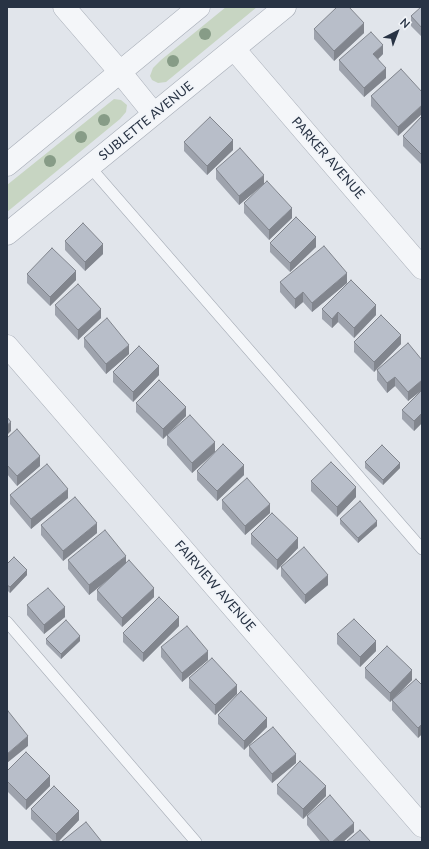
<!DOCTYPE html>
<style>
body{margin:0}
#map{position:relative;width:429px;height:849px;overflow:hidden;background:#e1e5eb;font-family:Lato,sans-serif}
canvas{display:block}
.frame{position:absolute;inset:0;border:8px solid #283344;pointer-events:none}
.north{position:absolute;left:377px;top:12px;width:40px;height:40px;-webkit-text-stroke:3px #f1f4f8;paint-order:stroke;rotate:42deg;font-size:11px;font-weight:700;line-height:16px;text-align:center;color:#283344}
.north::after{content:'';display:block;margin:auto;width:14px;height:18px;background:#283344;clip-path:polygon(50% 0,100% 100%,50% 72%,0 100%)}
</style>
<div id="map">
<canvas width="429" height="849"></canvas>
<div class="frame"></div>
<div class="north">N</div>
</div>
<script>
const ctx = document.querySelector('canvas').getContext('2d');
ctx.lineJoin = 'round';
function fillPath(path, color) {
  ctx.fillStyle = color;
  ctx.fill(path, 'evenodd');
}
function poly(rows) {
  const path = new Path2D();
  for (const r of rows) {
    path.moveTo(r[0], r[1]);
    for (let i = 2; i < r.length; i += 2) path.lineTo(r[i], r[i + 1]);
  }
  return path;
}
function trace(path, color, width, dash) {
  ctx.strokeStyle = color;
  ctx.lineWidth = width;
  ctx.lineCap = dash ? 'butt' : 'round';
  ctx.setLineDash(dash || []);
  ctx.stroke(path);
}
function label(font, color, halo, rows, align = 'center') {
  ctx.font = font + ' Lato,sans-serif';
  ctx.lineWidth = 3.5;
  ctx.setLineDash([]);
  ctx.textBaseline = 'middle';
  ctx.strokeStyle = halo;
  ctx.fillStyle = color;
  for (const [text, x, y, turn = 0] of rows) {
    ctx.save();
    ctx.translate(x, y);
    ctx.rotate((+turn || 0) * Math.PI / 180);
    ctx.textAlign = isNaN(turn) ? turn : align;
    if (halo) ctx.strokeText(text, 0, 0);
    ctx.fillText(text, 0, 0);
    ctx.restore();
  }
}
const green = poly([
 [226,7,257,7,166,82,158,83,152,80,150,76,153,68,161,60],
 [114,99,121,100,127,105,126,112,120,119,7,212,7,185]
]);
const service = poly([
 [90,167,422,549],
 [7,622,196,842]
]);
const minor = poly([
 [64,7,120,72,154,114],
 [234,49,422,268],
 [7,165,199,7],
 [7,234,285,7],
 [7,346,422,826]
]);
const trees = [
 [205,34],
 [173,61],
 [104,120],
 [81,137],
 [50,161]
];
const wall = poly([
 [422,7,422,37,411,26,411,16],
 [314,29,364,33,334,61,314,39],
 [383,54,378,59,386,78,364,97,339,70,339,60],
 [401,69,398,136,371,106,371,96],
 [422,116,422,165,403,146,403,136],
 [184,142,233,150,207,175,184,151],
 [216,169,264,184,239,205,216,179],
 [244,203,292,218,269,240,244,213],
 [65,241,103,254,85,271,65,250],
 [270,243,316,247,290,272,270,252],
 [27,274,76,280,50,306,27,283],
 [280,282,347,283,312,312,303,302,295,309,280,292],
 [55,305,101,318,78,340,55,315],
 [322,309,376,315,354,338,338,322,332,328,322,319],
 [84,338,129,354,106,374,84,347],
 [354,342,401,344,374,372,354,352],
 [408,343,422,390,408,401,395,386,387,393,377,380,377,370],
 [113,372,159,375,133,402,113,382],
 [422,390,422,423,414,431,402,419,402,410],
 [136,403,186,416,163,439,136,412],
 [167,435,215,452,192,473,167,445],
 [7,438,40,466,17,486,7,474],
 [365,462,400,468,383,485,365,468],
 [197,471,244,475,217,501,197,480],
 [311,481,356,497,337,517,311,491],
 [10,495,68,498,31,529,10,504],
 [222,500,270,513,245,535,222,509],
 [340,519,377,526,358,543,340,524],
 [41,525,97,533,63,561,41,535],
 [251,534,298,548,277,570,251,544],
 [68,560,126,564,154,597,122,627,97,600,97,590,113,576,89,595,68,569],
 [7,564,27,575,10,593,7,590],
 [281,567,328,585,305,604,281,576],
 [27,605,65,617,44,634,27,615],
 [179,626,143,662,123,642,123,633],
 [337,634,376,651,360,667,337,644],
 [46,639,80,641,61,659,46,644],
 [161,647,208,660,182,682,161,657],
 [365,668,412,680,394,699,422,685,422,734,418,738,392,710,392,700,390,702,365,678],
 [189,678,237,694,215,715,189,688],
 [218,715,267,727,244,750,218,724],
 [249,746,296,763,272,783,249,756],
 [7,771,50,786,26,810,7,791],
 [277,785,326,796,303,819,277,794],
 [31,809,79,820,58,842,54,842,31,819],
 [307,816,354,832,343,842,321,842,307,825]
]);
const shadedWall = poly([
 [364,23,364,33,334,61,334,51],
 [383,45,383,54,373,64,373,54],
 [386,68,386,78,364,97,364,88],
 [422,105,422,114,398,136,398,127],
 [233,140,233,150,207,175,207,166],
 [264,175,264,184,239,205,239,196],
 [292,208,292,218,269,240,269,230],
 [316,237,316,247,290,272,290,263],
 [103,244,103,254,85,271,85,262],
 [76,271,76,280,50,306,50,297],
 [347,273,347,283,312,312,312,303],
 [303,292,303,302,295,309,295,299],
 [376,305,376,315,354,338,354,328],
 [101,309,101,318,78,340,78,330],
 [338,312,338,322,332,328,332,319],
 [401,335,401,344,374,372,374,362],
 [129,345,129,354,106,374,106,364],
 [159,366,159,375,133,402,133,392],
 [395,377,395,386,387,393,387,383],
 [422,380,422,390,408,401,408,392],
 [186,407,186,416,163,439,163,429],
 [422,413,422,423,414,431,414,421],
 [11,422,11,431,7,435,7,425],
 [215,442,215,452,192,473,192,463],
 [40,456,40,466,17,486,17,476],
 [400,463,400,468,383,485,383,480],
 [244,465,244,475,217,501,217,491],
 [356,487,356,497,337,517,337,507],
 [68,489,68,498,31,529,31,519],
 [270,504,270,513,245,535,245,526],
 [377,521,377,526,358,543,358,538],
 [97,523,97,533,63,561,63,551],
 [298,538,298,548,277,570,277,560],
 [126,556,126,565,89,595,89,585],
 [27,570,27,575,10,593,10,587],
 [328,575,328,585,305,604,305,595],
 [154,588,154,597,122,627,122,618],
 [65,607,65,617,44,634,44,625],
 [179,617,179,626,143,662,143,653],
 [80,636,80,641,61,659,61,654],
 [376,641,376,651,360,667,360,657],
 [208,651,208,660,182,682,182,673],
 [412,670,412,680,390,702,390,693],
 [237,685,237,694,215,715,215,705],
 [267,718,267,727,244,750,244,741],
 [422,724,422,734,418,738,418,728],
 [28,736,28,746,7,763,7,754],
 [296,754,296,763,272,783,272,774],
 [50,776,50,786,26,810,26,800],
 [326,786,326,796,303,819,303,809],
 [79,811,79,820,58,842,56,842,56,834],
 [354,823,354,832,343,842,332,842]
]);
const building = poly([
 [337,7,349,7,364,23,334,51,314,29,337,7],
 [421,7,422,7,422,28,411,16,421,7],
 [371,32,383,45,373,54,386,68,364,88,339,60,371,32],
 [401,69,422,92,422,105,398,127,371,96,401,69],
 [422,116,422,155,403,136,422,116],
 [210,117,233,140,207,166,184,142,210,117],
 [240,148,264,175,239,196,216,169,240,148],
 [267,181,292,208,269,230,244,203,267,181],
 [296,217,316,237,290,263,270,243,296,217],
 [83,223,103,244,85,262,65,241,83,223],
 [324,246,347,273,312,303,303,292,295,299,280,282,324,246],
 [52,248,76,271,50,297,27,274,52,248],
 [351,280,376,305,354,328,338,312,332,319,322,309,351,280],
 [78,284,101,309,78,330,55,305,78,284],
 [381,315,401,335,374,362,354,342,381,315],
 [107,318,129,345,106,364,84,338,107,318],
 [408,343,422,360,422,380,408,392,395,377,387,383,377,370,408,343],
 [139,346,159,366,133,392,113,372,139,346],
 [159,380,186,407,163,429,136,403,159,380],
 [422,390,422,413,414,421,402,410,422,390],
 [190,415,215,442,192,463,167,435,190,415],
 [7,417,11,422,7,425,7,417],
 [17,429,40,456,17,476,7,465,7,438,17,429],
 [223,444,244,465,217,491,197,471,223,444],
 [382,445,400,463,383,480,365,462,382,445],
 [331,462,356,487,337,507,311,481,331,462],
 [47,464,68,489,31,519,10,495,47,464],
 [247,478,270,504,245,526,222,500,247,478],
 [75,497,97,523,63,551,41,525,75,497],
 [360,501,377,521,358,538,340,519,360,501],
 [272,513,298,538,277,560,251,534,272,513],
 [105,530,126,556,89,585,68,560,105,530],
 [304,547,328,575,305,595,281,567,304,547],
 [14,557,27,570,10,587,7,585,7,564,14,557],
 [129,560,154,588,122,618,97,590,129,560],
 [48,588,65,607,44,625,27,605,48,588],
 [159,597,179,617,143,653,123,633,159,597],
 [354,619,376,641,360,657,337,634,354,619],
 [66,620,80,636,61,654,46,639,66,620],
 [187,626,208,651,182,673,161,647,187,626],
 [387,646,412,670,390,693,365,668,387,646],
 [212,658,237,685,215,705,189,678,212,658],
 [416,679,422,685,422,724,418,728,392,700,416,679],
 [241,691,267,718,244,741,218,715,241,691],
 [8,711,28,736,7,754,7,712,8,711],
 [273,727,296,754,272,774,249,746,273,727],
 [26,752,50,776,26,800,7,781,7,771,26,752],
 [300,761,326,786,303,809,277,785,300,761],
 [54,786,79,811,56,834,31,809,54,786],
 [330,795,354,823,332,842,330,842,307,816,330,795],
 [86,822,102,842,61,842,86,822],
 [360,830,371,842,346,842,360,830]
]);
const streetNames = [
 ["SUBLETTE AVENUE",146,121,-39],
 ["PARKER AVENUE",328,158,49],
 ["FAIRVIEW AVENUE",215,586,49]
];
fillPath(green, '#c7d5c2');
trace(service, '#a6acb6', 12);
trace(minor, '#a6acb6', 23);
trace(service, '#f4f6f9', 11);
trace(minor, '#f4f6f9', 22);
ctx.fillStyle = '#879c87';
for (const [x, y] of trees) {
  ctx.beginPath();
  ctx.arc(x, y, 6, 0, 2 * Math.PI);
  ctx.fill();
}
fillPath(wall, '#9ea3ad');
fillPath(shadedWall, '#81858d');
fillPath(building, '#b8bec9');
trace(building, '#81858d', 1);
label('13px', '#283344', '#f1f4f8', streetNames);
</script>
